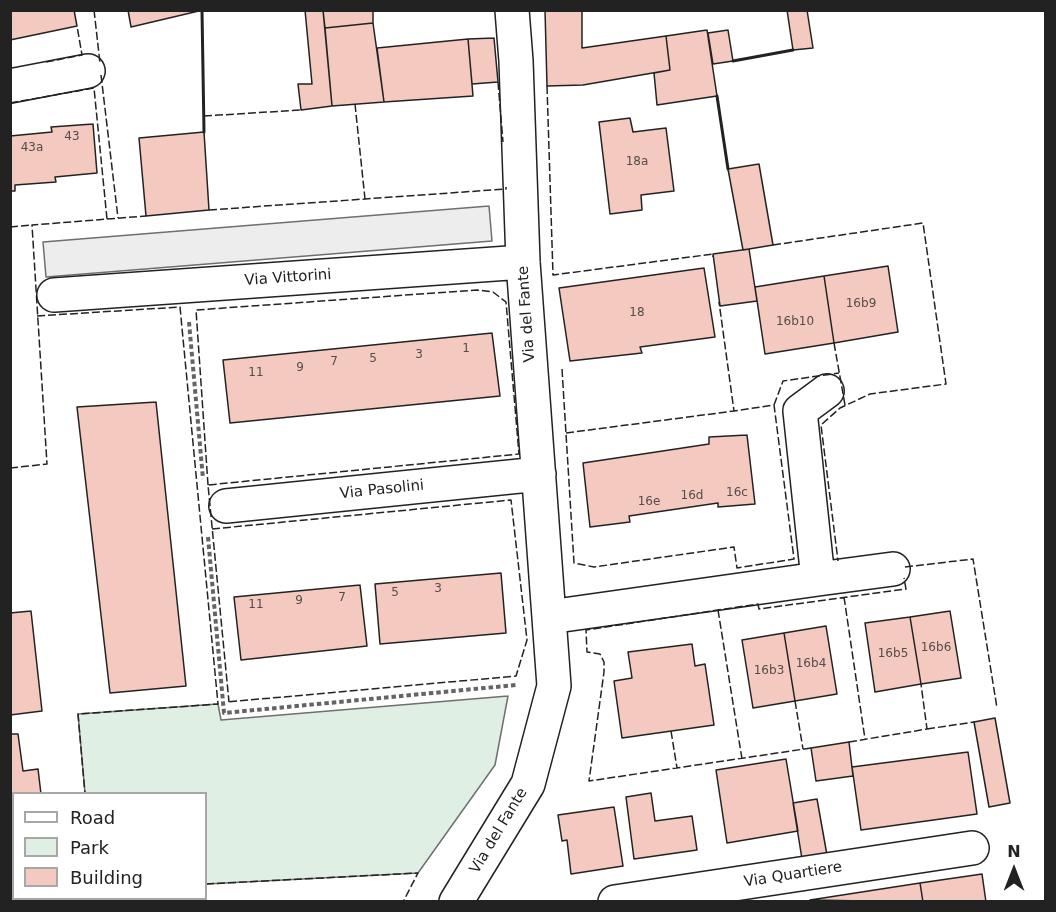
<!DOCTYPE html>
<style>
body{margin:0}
#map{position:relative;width:1056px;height:912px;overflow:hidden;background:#fff;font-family:"DejaVu Sans",sans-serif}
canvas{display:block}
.frame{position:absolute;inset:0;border:12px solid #222;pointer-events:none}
.legend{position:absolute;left:12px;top:792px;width:195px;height:108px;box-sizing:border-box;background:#fff;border:2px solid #a7a7a7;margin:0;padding:8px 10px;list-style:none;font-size:18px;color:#222}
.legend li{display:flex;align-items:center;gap:12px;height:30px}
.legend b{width:30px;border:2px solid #a7a7a7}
.north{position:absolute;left:984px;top:840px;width:60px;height:60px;-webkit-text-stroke:4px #fff;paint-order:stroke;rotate:0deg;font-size:16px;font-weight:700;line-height:24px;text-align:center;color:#222}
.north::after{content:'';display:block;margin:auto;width:21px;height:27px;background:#222;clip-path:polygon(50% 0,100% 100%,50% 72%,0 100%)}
</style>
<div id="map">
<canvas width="1056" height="912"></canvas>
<div class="frame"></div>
<ul class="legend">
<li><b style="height:8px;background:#fff"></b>Road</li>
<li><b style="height:16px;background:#e0efe3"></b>Park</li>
<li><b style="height:16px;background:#f3c9c0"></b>Building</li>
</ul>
<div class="north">N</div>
</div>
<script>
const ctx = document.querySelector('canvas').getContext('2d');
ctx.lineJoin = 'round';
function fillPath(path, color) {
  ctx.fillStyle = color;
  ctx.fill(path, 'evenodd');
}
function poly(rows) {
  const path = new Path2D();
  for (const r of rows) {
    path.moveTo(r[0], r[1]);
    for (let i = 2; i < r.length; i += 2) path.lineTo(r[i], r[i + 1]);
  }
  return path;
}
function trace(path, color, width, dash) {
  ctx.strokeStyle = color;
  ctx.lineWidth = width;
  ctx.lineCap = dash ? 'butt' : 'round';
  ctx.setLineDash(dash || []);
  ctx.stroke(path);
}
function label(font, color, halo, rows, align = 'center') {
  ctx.font = font + ' "DejaVu Sans",sans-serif';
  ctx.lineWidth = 4.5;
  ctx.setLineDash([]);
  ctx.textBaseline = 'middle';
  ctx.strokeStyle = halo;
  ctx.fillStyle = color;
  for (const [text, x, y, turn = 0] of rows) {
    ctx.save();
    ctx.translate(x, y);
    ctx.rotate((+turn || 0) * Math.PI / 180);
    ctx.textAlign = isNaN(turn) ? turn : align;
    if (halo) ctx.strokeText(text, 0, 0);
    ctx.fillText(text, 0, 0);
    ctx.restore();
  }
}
const green = poly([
 [508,696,495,765,418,873,206,884,206,794,85,793,78,714,218,704,221,720,508,696]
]);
const parking = poly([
 [489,206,492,241,46,277,43,242,489,206]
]);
const building = poly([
 [10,10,74,10,77,26,10,40,10,10],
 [128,10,203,10,131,27,128,10],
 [305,10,323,10,332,106,301,110,298,84,312,84,305,10],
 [323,10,373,10,373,23,325,28,323,10],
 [545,10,582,10,582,48,666,36,670,70,583,85,547,86,545,10],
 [787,10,807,10,813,48,793,50,787,10],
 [373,23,384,102,332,106,325,28,373,23],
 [707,30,717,96,657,105,654,73,670,70,666,36,707,30],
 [728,30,733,61,713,64,708,33,728,30],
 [494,38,498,82,472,84,468,39,494,38],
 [468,39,473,96,384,102,377,48,468,39],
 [630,118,633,132,666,128,674,191,641,195,642,210,610,214,599,122,630,118],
 [93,124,97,173,55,177,56,182,15,185,15,191,10,191,10,136,52,132,51,127,93,124],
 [204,132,209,210,146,216,139,138,204,132],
 [759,164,773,245,743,250,728,169,759,164],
 [749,249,757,301,720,306,713,254,749,249],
 [888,266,898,332,834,343,824,276,888,266],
 [704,268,715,337,640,347,642,353,570,361,559,288,704,268],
 [824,276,834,343,765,354,755,287,824,276],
 [492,333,500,396,230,423,223,360,492,333],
 [156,402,186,686,110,693,77,407,156,402],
 [747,435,755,504,718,507,718,503,629,516,630,522,590,527,583,463,709,444,709,437,747,435],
 [501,573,506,633,380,644,375,584,501,573],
 [360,585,367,646,241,660,234,597,360,585],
 [31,611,42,711,10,715,10,613,31,611],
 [950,611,961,678,921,684,910,617,950,611],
 [910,617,921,684,875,692,865,623,910,617],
 [826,626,837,694,795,701,784,633,826,626],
 [784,633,795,701,753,708,742,640,784,633],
 [692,644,695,666,705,664,714,725,622,738,614,681,632,678,628,652,692,644],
 [995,718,1010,803,989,807,974,722,995,718],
 [10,734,18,734,23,771,38,769,41,794,14,794,14,851,10,851,10,734],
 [849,742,853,776,816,781,811,748,849,742],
 [968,752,977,814,861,830,852,767,968,752],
 [786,759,798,831,727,843,716,770,786,759],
 [651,793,655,821,692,816,697,850,634,859,626,797,651,793],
 [817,799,827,855,802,859,793,803,817,799],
 [614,807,623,866,571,874,567,840,562,841,558,815,614,807],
 [982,874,986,902,923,902,920,883,982,874],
 [920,883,923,902,810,900,920,883]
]);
const path = poly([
 [189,322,203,479],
 [208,537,224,713,516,685]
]);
const street = poly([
 [10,86,88,71],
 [54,295,523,262],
 [226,506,539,474],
 [818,579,893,569],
 [549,617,818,579,800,411,827,391],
 [456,902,528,784,554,686,523,262,516,61,512,10],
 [615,902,972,848]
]);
const fence = poly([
 [94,10,100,63],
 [46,62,82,55,77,26],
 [101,75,118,218],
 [498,82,503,142],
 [547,86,553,275,713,254,713,257],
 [10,103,94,88,107,219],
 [355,104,365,199],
 [204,116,301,110],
 [209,210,506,189,506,187],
 [10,227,32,225],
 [773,245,923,223,946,384,870,394,840,408,821,425,838,561],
 [37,316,180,307,218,704,78,714,85,794],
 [834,343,845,405],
 [562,369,574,563,594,567,734,547,737,568,794,559,774,405,734,411,719,302],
 [774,405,783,381,839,373],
 [566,433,734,411],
 [10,468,47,464,32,225,146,216],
 [208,485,196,310,477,290,493,292,506,302,519,454,208,485,229,702],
 [212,529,511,500,527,640,516,676,227,702],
 [905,567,973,559,997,708],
 [844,597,865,739],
 [718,610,742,759],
 [795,701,803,749],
 [927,729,974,722],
 [671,731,677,768],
 [849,742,927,729,921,684],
 [811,748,589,781,604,672,604,662,600,654,587,652,586,630,758,604,759,609,906,589,904,578],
 [206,884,418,873,403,902],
 [10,894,14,894]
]);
const wall = poly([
 [202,11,204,132],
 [733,61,793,50],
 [717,96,728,169]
]);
const numberNames = [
 ["43",72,137],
 ["43a",32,148],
 ["18a",637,162],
 ["16b9",861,304],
 ["18",637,313],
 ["16b10",795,322],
 ["1",466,349],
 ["3",419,355],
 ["5",373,359],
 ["7",334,362],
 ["9",300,368],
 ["11",256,373],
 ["16c",737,493],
 ["16d",692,496],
 ["16e",649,502],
 ["3",438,589],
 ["5",395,593],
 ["7",342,598],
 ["9",299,601],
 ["11",256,605],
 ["16b6",936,648],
 ["16b5",893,654],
 ["16b4",811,664],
 ["16b3",769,671]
];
const streetNames = [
 ["Via Vittorini",288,278,-4],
 ["Via del Fante",527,314,-94],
 ["Via Pasolini",382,490,-6],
 ["Via del Fante",499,831,-59],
 ["Via Quartiere",793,875,-9]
];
fillPath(green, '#e0efe3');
trace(green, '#6f6f6f', 1.5);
fillPath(parking, '#ededed');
trace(parking, '#6f6f6f', 1.5);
fillPath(building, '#f3c9c0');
trace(building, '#222', 1.5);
trace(street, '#222', 36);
trace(path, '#646464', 4, [4.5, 3]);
trace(street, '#fff', 33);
trace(fence, '#222', 1.5, [8, 3]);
trace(wall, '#222', 3);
label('12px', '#564c4a', null, numberNames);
label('15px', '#222', '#fff', streetNames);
</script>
